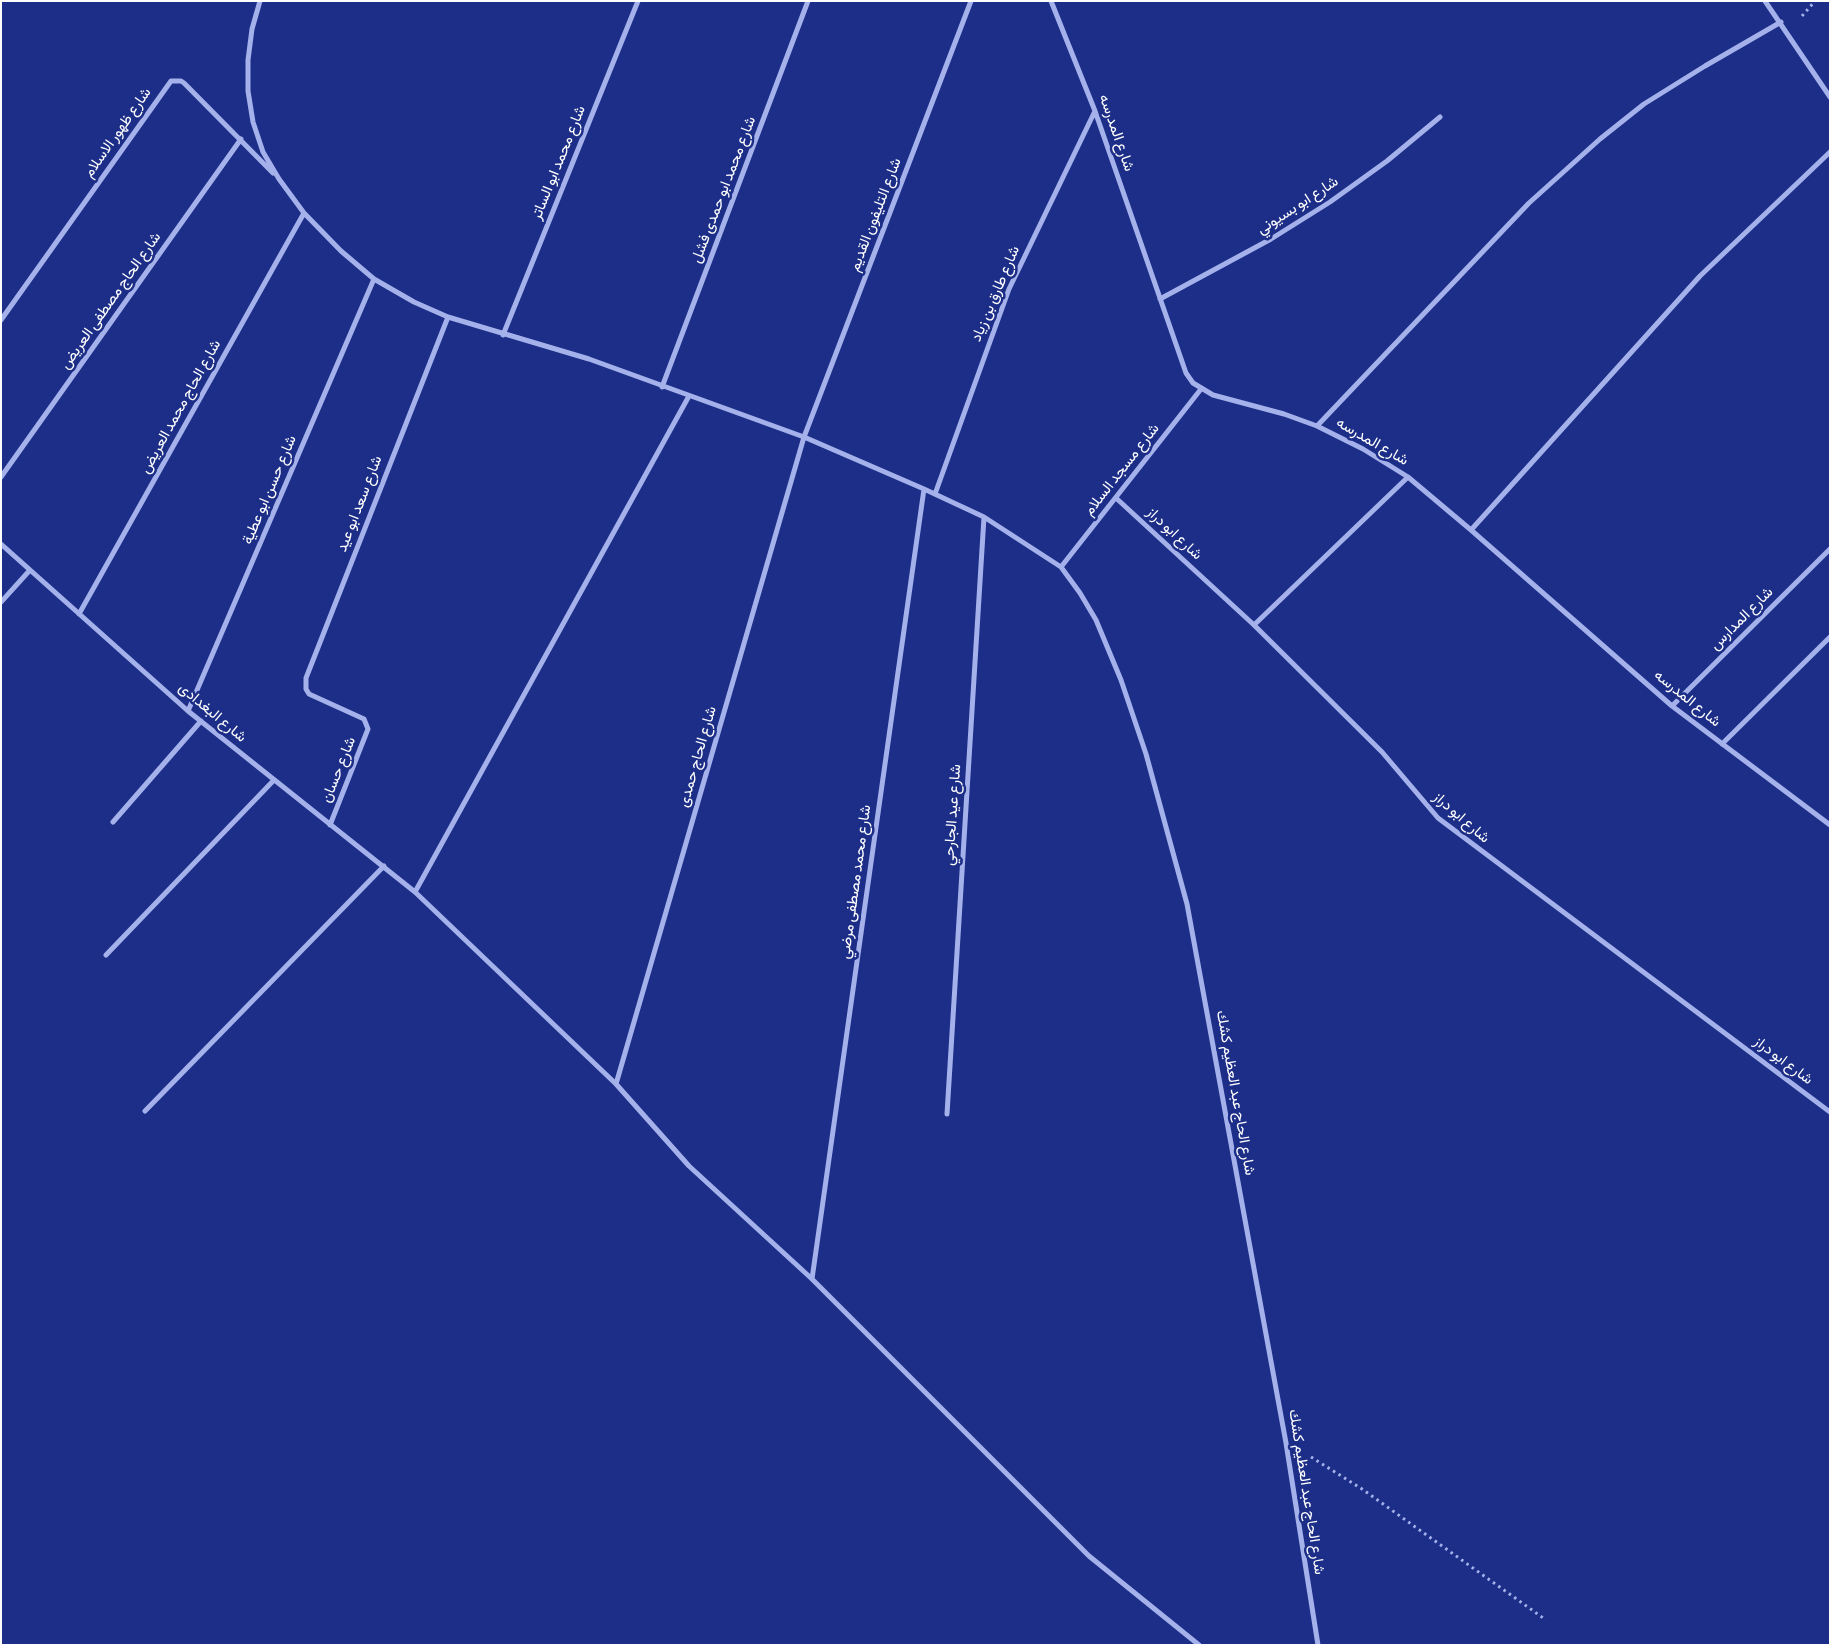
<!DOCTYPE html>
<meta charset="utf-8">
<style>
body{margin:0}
#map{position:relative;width:1831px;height:1646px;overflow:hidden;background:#1c2e87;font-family:"Sofia Sans Condensed",sans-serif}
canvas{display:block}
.frame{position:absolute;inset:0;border:2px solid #fff;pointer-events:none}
</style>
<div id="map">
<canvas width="1831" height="1646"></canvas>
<div class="frame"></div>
</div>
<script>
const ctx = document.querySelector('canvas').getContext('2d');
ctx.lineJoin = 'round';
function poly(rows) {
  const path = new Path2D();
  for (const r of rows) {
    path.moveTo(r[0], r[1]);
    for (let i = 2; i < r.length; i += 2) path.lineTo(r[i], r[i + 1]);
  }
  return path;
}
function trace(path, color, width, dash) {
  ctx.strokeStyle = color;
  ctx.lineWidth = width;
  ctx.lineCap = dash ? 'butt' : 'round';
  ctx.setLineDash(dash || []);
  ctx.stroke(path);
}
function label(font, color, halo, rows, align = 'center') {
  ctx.font = font + ' "Sofia Sans Condensed",Vazirmatn,sans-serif';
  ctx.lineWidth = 5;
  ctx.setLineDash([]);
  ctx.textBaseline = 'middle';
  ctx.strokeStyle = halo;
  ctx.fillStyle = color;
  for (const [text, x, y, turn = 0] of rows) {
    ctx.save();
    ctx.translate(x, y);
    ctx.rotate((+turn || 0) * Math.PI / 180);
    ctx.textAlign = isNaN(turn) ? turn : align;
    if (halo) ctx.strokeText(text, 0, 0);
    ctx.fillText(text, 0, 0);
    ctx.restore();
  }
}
const path = poly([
 [1802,16,1815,1],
 [1311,1457,1362,1489,1546,1620]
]);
const minor = poly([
 [260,1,252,29,248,60,248,91,253,122,263,152,279,179,304,213,341,251,374,279,414,302,448,317,589,359,804,437,924,489,984,517,1061,567,1080,593,1096,620,1121,680,1146,754,1187,904,1286,1443,1318,1645],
 [1051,1,1095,111,1186,373,1193,383,1213,395,1284,414,1317,426,1363,449,1408,477,1471,530,1672,706,1830,825],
 [1765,1,1830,97],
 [1160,299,1271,239,1330,202,1387,161,1440,117],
 [1,320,171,81,181,81,184,83,273,173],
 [503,335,638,1],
 [662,387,808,1],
 [1317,426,1529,203,1600,139,1644,104,1705,66,1781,22],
 [1,477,241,139],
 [935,494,1009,289,1095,111],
 [1116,498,1254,625,1382,752,1438,818,1830,1112],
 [1471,530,1700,276,1830,152],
 [1,544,188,711,415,892,616,1084,689,1166,812,1279,1089,1556,1199,1645],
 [1061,567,1201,389],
 [1,602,30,570],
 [79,614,304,213],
 [1254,625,1408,477],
 [1672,706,1830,549],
 [188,711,374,279],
 [1722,744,1830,637],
 [113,822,201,721],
 [330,825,368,729,364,719,309,694,306,689,306,678,448,317],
 [415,892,689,396],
 [106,955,274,780],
 [616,1084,804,437,971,1],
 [145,1111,384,866],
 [947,1114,984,517],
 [812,1279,924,489]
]);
const streetNames = [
 ["شارع ظهور الاسلام",118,133,-55],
 ["شارع المدرسه",1116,133,71],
 ["شارع محمد ابو الساتر",559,163,-68],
 ["شارع محمد ابو حمدى فشل",724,190,-69],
 ["شارع ابو بسيوني",1298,206,-33],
 ["شارع التليفون القديم",876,215,-69],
 ["شارع طارق بن زياد",996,294,-67],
 ["شارع الحاج مصطفى العريض",111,301,-55],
 ["شارع الحاج محمد العريض",181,407,-61],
 ["شارع المدرسه",1372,442,30],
 ["شارع مسجد السلام",1122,470,-52],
 ["شارع حسن ابو عطية",270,490,-67],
 ["شارع سعد ابو عيد",360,504,-69],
 ["شارع ابو دراز",1174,534,43],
 ["شارع المدارس",1742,619,-45],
 ["شارع المدرسه",1687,699,39],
 ["شارع البغدادى",212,713,40],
 ["شارع الحاج حمدى",698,757,-74],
 ["شارع حسان",339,770,-68],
 ["شارع عيد الجارحي",953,815,-86],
 ["شارع ابو دراز",1461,818,41],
 ["شارع محمد مصطفى مرضي",856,882,-82],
 ["شارع ابو دراز",1783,1061,37],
 ["شارع الحاج عبد العظيم كشك",1235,1093,80],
 ["شارع الحاج عبد العظيم كشك",1306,1492,81]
];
trace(path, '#a4b1eb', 3, [2.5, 4]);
trace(minor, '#a4b1eb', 5);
label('15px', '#fff', '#1c2e87', streetNames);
</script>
